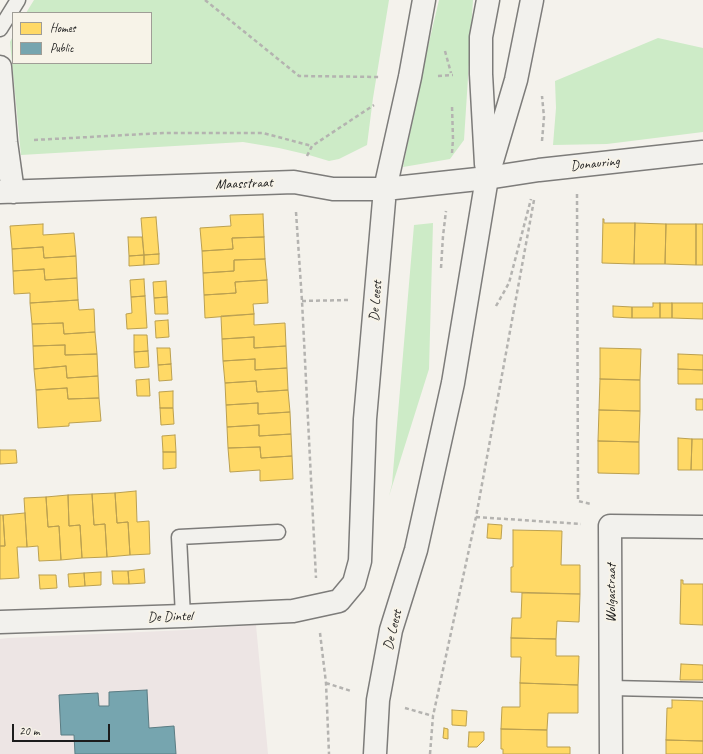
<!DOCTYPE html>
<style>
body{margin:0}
#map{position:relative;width:703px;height:754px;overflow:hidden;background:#f4f2ec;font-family:Caveat,sans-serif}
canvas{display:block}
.legend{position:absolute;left:12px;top:12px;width:140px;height:52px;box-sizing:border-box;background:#f7f3e8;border:1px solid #9f9d96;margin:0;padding:5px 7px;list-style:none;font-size:12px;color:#1c1c1c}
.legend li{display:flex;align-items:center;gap:8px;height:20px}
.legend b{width:20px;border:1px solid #9f9d96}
.scale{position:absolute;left:12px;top:724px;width:98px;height:18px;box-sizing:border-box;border:2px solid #1c1c1c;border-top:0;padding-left:5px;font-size:12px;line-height:14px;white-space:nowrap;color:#1c1c1c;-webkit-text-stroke:3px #f7f3e8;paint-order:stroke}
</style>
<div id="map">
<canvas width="703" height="754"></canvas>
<ul class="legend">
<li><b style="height:11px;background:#ffd966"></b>Homes</li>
<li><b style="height:11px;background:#76a5af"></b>Public</li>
</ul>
<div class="scale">20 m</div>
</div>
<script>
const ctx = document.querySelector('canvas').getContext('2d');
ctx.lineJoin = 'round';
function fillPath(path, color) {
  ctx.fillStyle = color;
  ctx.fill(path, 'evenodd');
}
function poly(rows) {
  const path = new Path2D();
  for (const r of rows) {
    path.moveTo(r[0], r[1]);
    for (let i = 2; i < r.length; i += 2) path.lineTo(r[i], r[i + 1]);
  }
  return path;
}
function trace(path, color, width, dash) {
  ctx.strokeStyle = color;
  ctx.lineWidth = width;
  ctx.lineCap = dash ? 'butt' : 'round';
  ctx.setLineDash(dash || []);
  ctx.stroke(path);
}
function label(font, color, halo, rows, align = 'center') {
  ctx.font = font + ' Caveat,sans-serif';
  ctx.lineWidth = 4;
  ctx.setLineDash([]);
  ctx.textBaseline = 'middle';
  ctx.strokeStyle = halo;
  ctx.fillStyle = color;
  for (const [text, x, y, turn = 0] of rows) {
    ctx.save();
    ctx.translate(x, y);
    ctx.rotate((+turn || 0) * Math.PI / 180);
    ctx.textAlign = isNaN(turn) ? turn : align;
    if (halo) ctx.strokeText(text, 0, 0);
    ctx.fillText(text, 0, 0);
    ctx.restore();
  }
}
const built = poly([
 [256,625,268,754,0,754,0,639,8,638,185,630]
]);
const green = poly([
 [34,0,389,0,373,98,367,145,339,159,329,161,309,155,279,148,243,142,21,155,10,42,13,36,13,63,151,63,151,13,26,13],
 [439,0,473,0,464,140,450,159,403,167,426,55],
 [658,38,703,48,703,132,607,144,553,145,556,108,555,81],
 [433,223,429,369,389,496,392,484,414,225]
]);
const homes = poly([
 [263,214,264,237,232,238,233,249,202,251,200,228,231,226,230,215,263,214],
 [156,217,159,254,144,255,141,218,156,217],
 [603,219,604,219,604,223,635,223,634,264,602,263,603,219],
 [635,223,666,224,665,264,634,264,635,223],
 [43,224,43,235,74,233,76,256,44,258,43,247,12,249,10,226,43,224],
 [666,224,696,224,696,265,665,264,666,224],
 [696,224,703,224,703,265,696,265,696,224],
 [128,237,142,237,144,255,129,256,128,237],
 [264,237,265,259,234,260,234,271,203,273,202,251,233,249,232,238,264,237],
 [43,247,44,258,76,256,77,278,45,280,44,269,13,271,12,249,43,247],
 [159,254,159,264,144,265,144,255,159,254],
 [144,255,144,265,129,266,129,256,144,255],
 [265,259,267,280,235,282,236,293,204,295,203,273,234,271,234,260,265,259],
 [44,269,45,280,77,278,78,300,30,303,30,293,14,294,13,271,44,269],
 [144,279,145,296,131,297,130,280,144,279],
 [267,280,268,303,253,304,254,314,205,318,204,295,236,293,235,282,267,280],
 [166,281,167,297,154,298,153,282,166,281],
 [145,296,147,328,127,329,126,314,132,313,131,297,145,296],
 [167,297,168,314,155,314,154,298,167,297],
 [78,300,79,310,94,309,95,332,64,334,63,323,32,324,30,303,78,300],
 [653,303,660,303,660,318,632,318,632,307,653,307,653,303],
 [660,303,672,303,672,318,660,318,660,303],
 [672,303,703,303,703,319,672,318,672,303],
 [613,306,632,307,632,318,613,317,613,306],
 [254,314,254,325,285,323,286,346,254,348,254,337,222,339,221,316,254,314],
 [168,320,169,337,156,338,155,321,168,320],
 [63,323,64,334,95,332,97,354,65,355,65,345,33,346,32,324,63,323],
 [134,335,147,335,148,351,134,352,134,335],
 [254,337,254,348,286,346,287,368,255,370,255,359,223,361,222,339,254,337],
 [65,345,65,355,97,354,98,376,67,378,66,366,34,369,33,346,65,345],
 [157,348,170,348,171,364,158,365,157,348],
 [600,348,641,349,640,380,600,379,600,348],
 [148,351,149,367,135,368,134,352,148,351],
 [678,354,703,355,703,370,678,369,678,354],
 [255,359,255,370,287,368,288,390,257,392,256,381,225,383,223,361,255,359],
 [171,364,172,380,159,381,158,365,171,364],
 [66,366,67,378,98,376,99,398,68,399,67,388,36,390,34,369,66,366],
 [678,369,703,370,703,384,678,384,678,369],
 [149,379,150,396,137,396,136,380,149,379],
 [600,379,640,380,640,411,599,410,600,379],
 [256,381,257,392,288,390,290,412,258,414,258,403,226,405,225,383,256,381],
 [67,388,68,399,99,398,101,421,69,423,69,426,38,428,36,390,67,388],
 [173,391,173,408,160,408,159,392,173,391],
 [696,399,703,399,703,410,696,410,696,399],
 [258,403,258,414,290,412,291,434,259,436,259,425,227,427,226,405,258,403],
 [160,408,173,408,174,424,161,425,160,408],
 [599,410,640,411,639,442,598,441,599,410],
 [259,425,259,436,291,434,292,456,261,458,260,447,228,448,227,427,259,425],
 [175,435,176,452,163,452,162,436,175,435],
 [678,438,692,439,691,470,678,470,678,438],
 [692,439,703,439,703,470,691,470,692,439],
 [598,441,639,442,639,474,598,473,598,441],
 [260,447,261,458,292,456,293,479,260,481,260,470,230,472,228,448,260,447],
 [0,450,16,450,17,463,0,464,0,450],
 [163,452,176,452,176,468,163,469,163,452],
 [136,491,137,522,149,521,150,554,130,555,128,522,117,523,115,493,136,491],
 [115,493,117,523,128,522,130,555,107,557,105,524,94,525,92,494,115,493],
 [92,494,94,525,105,524,107,557,82,558,80,525,69,526,68,495,92,494],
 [68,495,69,526,80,525,82,558,61,560,59,526,48,527,46,497,68,495],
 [46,497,48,527,59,526,61,560,39,561,38,546,27,547,24,498,46,497],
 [25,513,27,547,17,547,19,578,0,579,0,546,5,546,3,515,25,513],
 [0,515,3,515,5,546,0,546,0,515],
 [488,524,502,525,501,539,487,538,488,524],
 [513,530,562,531,561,565,580,565,580,594,511,592,511,567,513,567,513,530],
 [144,569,145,583,129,584,128,571,144,569],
 [112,571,128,571,129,584,113,584,112,571],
 [101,572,101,585,85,586,84,573,101,572],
 [84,573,85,586,69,587,68,574,84,573],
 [39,575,56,575,57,588,40,589,39,575],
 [681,580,683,580,683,584,703,584,703,625,680,624,681,580],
 [522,593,580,594,579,622,557,621,556,639,511,638,512,618,521,618,522,593],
 [511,638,556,639,556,656,579,656,578,685,520,683,521,657,511,657,511,638],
 [681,664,703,665,703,680,680,680,681,664],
 [520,683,578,685,578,713,548,713,547,730,501,729,502,707,520,707,520,683],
 [672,700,703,701,703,741,666,740,667,708,672,708,672,700],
 [452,710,467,711,466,726,452,725,452,710],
 [444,728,448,729,448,739,443,738,444,728],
 [501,729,547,730,547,747,570,747,570,754,503,754,503,749,501,749,501,729],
 [469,732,484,732,484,740,477,747,468,747,469,732],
 [666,740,703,741,703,754,666,754,666,740]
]);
const public = poly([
 [147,690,149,728,174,726,176,754,75,754,74,735,61,735,59,695,98,693,99,706,109,706,109,692,147,690]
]);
const path = poly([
 [205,0,299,76,381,77],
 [445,51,451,73],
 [438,76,453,75],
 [34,140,163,133,263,133,312,146],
 [542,141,544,117,542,96],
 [452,153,453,139,452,106],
 [307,156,312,146,374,105],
 [577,194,578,501,591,504],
 [296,212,302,301,316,578],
 [441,268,443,236,446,211],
 [302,301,348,300],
 [496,306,509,283,531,199],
 [476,517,581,524],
 [320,633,326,683,329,754],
 [326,683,351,691],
 [405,708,433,716],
 [430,754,433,716,476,517,534,200]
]);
const service = poly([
 [0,29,18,0],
 [183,616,179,537,278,532],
 [611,688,703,690]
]);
const minor = poly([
 [0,67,6,142,13,192],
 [0,192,294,182,333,189,385,189,487,178,539,170,703,152],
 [0,622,183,616,293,611,339,601,354,583,360,561,365,419,385,189,410,77,424,0],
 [611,754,610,526,703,527]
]);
const tertiary = poly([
 [486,164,481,74,481,37,488,0],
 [375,754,378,700,391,630,416,550,453,383,487,178,516,80,532,0]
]);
const streetNames = [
 ["Donauring",595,164,-6],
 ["Maasstraat",244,184,-2],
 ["De Leest",376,301,-85],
 ["Wolgastraat",611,593,-90],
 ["De Dintel",170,617,-2],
 ["De Leest",393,630,-76]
];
fillPath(built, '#ede5e4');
fillPath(green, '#cdebc7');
fillPath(homes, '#ffd966');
trace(homes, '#bba050', 1);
fillPath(public, '#76a5af');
trace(public, '#5b7c83', 1);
trace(service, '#7d7c7a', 17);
trace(minor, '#7d7c7a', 25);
trace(tertiary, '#7d7c7a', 25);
trace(path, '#b4b3b0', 2.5, [4, 3]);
trace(service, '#f2f1ed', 14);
trace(minor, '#f2f1ed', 22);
trace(tertiary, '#f2f1ed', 22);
label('14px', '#1c1c1c', '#f7f3e8', streetNames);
</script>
